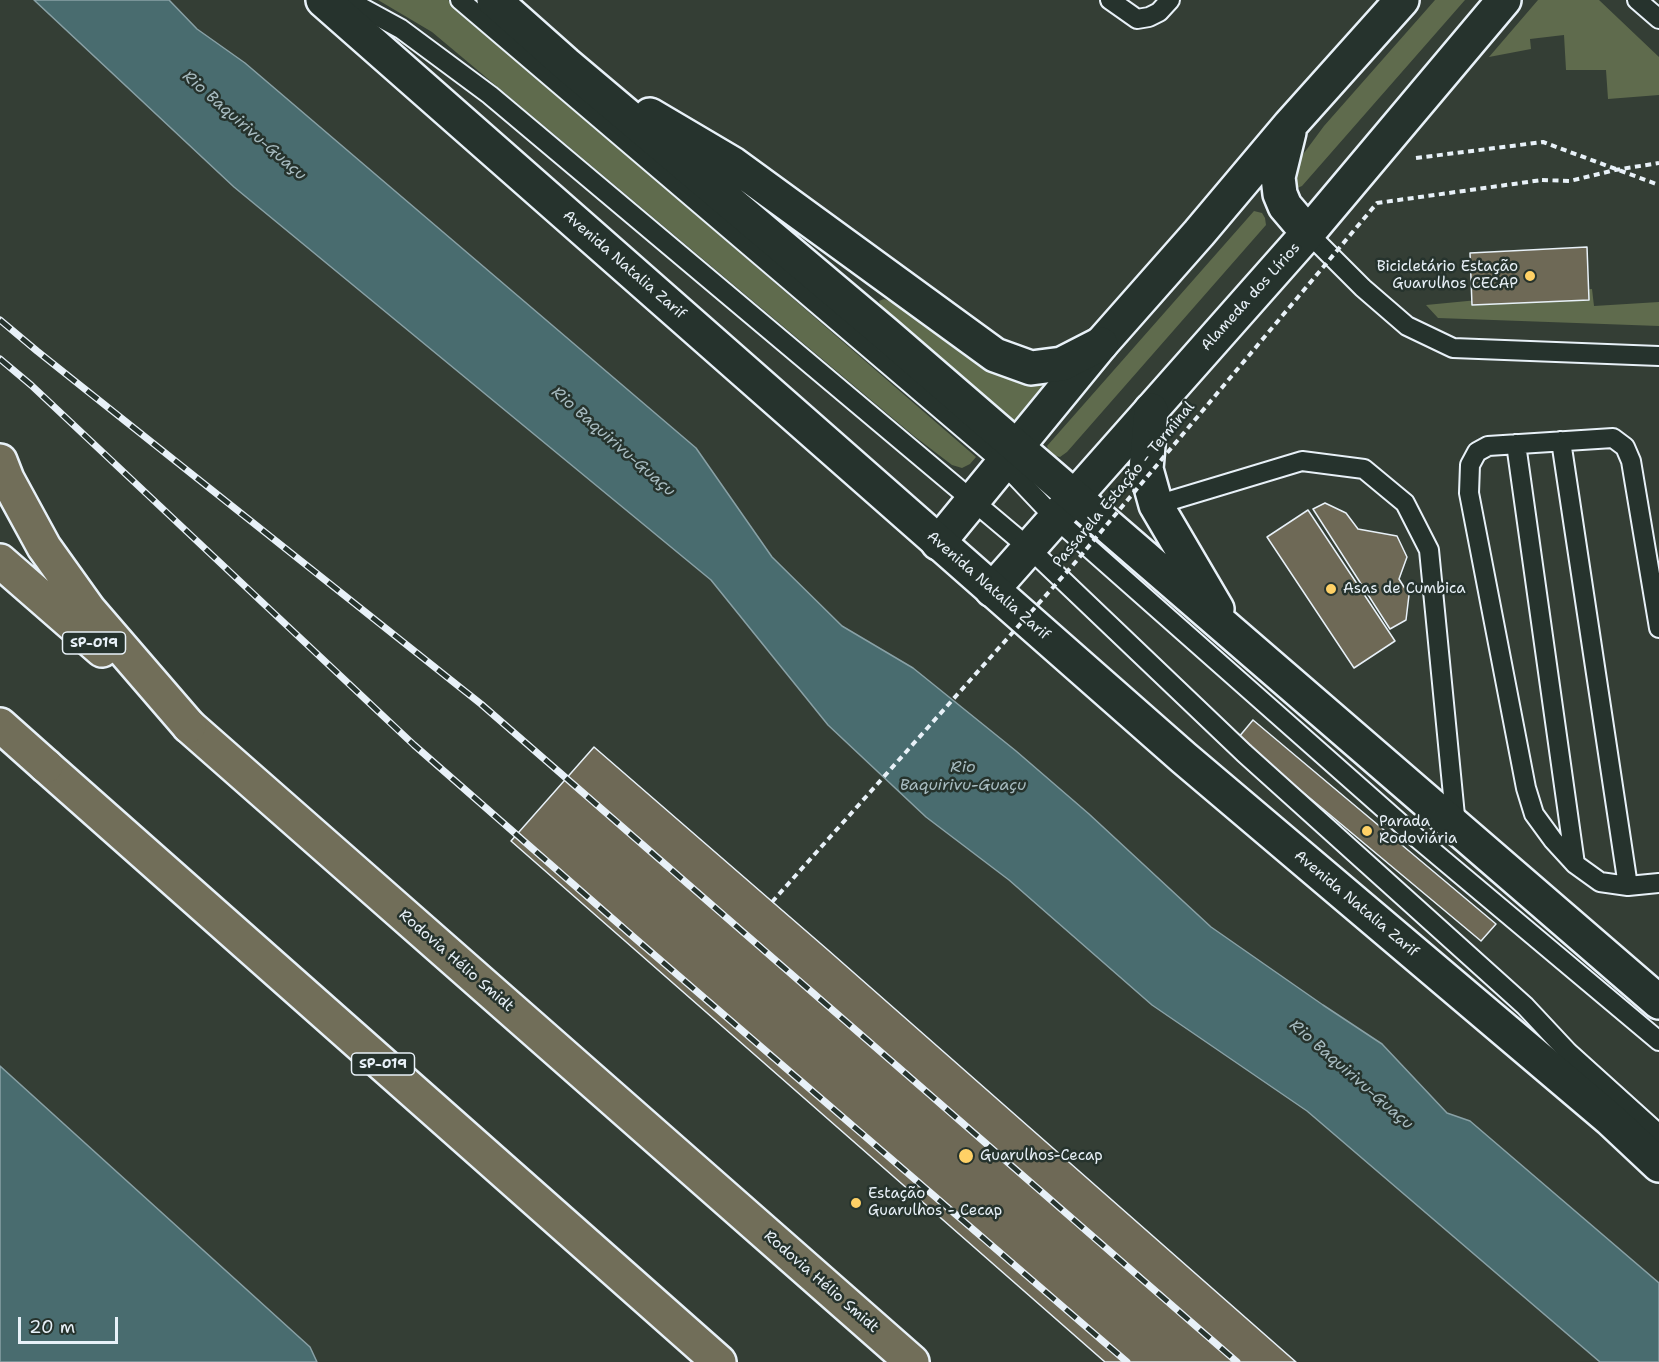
<!DOCTYPE html>
<meta charset="utf-8">
<style>
body{margin:0}
#map{position:relative;width:1659px;height:1362px;overflow:hidden;background:#343e35;font-family:"Shantell Sans",sans-serif}
canvas{display:block}
.scale{position:absolute;left:18px;top:1317px;width:100px;height:27px;box-sizing:border-box;border:3px solid #e8f1f8;border-top:0;padding-left:8px;font-size:18px;line-height:21px;white-space:nowrap;color:#e8f1f8;-webkit-text-stroke:4px #26332d;paint-order:stroke}
</style>
<div id="map">
<canvas width="1659" height="1362"></canvas>
<div class="scale">20 m</div>
</div>
<script>
const ctx = document.querySelector('canvas').getContext('2d');
ctx.lineJoin = 'round';
function fillPath(path, color) {
  ctx.fillStyle = color;
  ctx.fill(path, 'evenodd');
}
function poly(rows) {
  const path = new Path2D();
  for (const r of rows) {
    path.moveTo(r[0], r[1]);
    for (let i = 2; i < r.length; i += 2) path.lineTo(r[i], r[i + 1]);
  }
  return path;
}
function trace(path, color, width, dash) {
  ctx.strokeStyle = color;
  ctx.lineWidth = width;
  ctx.lineCap = dash ? 'butt' : 'round';
  ctx.setLineDash(dash || []);
  ctx.stroke(path);
}
function label(font, color, halo, rows, align = 'center') {
  ctx.font = font + ' "Shantell Sans",sans-serif';
  ctx.lineWidth = 5;
  ctx.setLineDash([]);
  ctx.textBaseline = 'middle';
  ctx.strokeStyle = halo;
  ctx.fillStyle = color;
  for (const [text, x, y, turn = 0] of rows) {
    ctx.save();
    ctx.translate(x, y);
    ctx.rotate((+turn || 0) * Math.PI / 180);
    ctx.textAlign = isNaN(turn) ? turn : align;
    if (halo) ctx.strokeText(text, 0, 0);
    ctx.fillText(text, 0, 0);
    ctx.restore();
  }
}
const green = poly([
 [378,0,448,0,976,457,970,464,962,468,952,465,914,436,432,32],
 [1435,0,1465,0,1302,186,1295,189,1287,176,1324,126],
 [1538,0,1599,0,1659,57,1659,95,1608,99,1606,70,1566,70,1564,35,1530,39,1531,49,1489,57],
 [1254,211,1262,213,1265,218,1266,225,1067,452,1060,457,1051,455,1047,446],
 [1592,289,1594,306,1659,302,1659,326,1438,318,1426,305],
 [884,299,892,302,980,367,1009,377,1050,382,1011,426,891,318,881,307,879,301]
]);
const water = poly([
 [34,0,169,0,197,29,245,63,696,448,772,557,842,626,913,668,1016,751,1089,814,1211,927,1323,1005,1382,1044,1447,1113,1470,1121,1659,1283,1659,1362,1600,1362,1307,1111,1152,1005,1009,880,926,817,828,725,711,580,234,187,34,0],
 [0,1066,310,1347,317,1362,0,1362,0,1066]
]);
const building = poly([
 [1587,247,1589,300,1472,305,1470,253,1587,247],
 [1325,503,1346,513,1358,529,1397,536,1407,557,1399,579,1409,595,1406,620,1390,629,1313,509,1325,503],
 [1308,510,1395,641,1354,668,1267,537,1308,510],
 [1253,720,1496,924,1481,941,1238,738,1253,720],
 [594,747,828,950,1296,1362,1105,1362,511,841,594,747]
]);
const path = poly([
 [1416,158,1543,142,1659,185],
 [1542,180,1570,181,1615,170,1659,163]
]);
const lane = poly([
 [348,0,401,29,490,95,1029,548,1244,753,1525,1006,1568,1052,1659,1134],
 [460,0,1003,463,1055,518,1417,838,1659,1041],
 [1110,0,1137,19,1149,17,1159,12,1170,0],
 [1637,0,1659,19],
 [1308,233,1363,288,1407,326,1453,348,1659,356],
 [1561,441,1628,886],
 [1516,444,1575,864],
 [1156,505,1302,461,1364,469,1405,503,1429,550,1456,826],
 [1659,628,1631,461,1625,447,1613,438,1488,446,1477,452,1470,465,1469,493,1526,788,1534,814,1553,840,1575,864,1600,882,1628,886,1659,883]
]);
const street = poly([
 [1289,132,1278,177,1280,194,1285,206,1308,233],
 [938,543,1101,344,1199,233,1290,125,1402,0],
 [992,590,1308,233,1504,0]
]);
const secondary = poly([
 [323,0,1184,758,1610,1119,1659,1165],
 [494,0,566,64,886,334,1659,1002],
 [650,115,733,164,995,355,1031,368,1062,364,1101,344],
 [1151,410,1146,469,1156,505,1217,609]
]);
const primary = poly([
 [189,726,912,1362],
 [46,766,719,1362]
]);
const highway = poly([
 [0,461,7,479,44,547,89,610,189,726],
 [0,561,102,650],
 [0,725,46,766]
]);
const rail = poly([
 [0,320,37,351,481,704,1237,1362],
 [0,359,31,385,414,745,637,940,1127,1362]
]);
const pathBridge = poly([
 [772,902,1073,565,1377,203,1542,180]
]);
const markers = [
 [1530,276,6,"#ffd166"],
 [1331,589,6,"#ffd166"],
 [1367,831,6,"#ffd166"],
 [966,1156,8,"#ffd166"],
 [856,1203,6,"#ffd166"]
];
const shields = [
 [94,643,63],
 [383,1064,63]
];
const shieldNames = [
 ["SP-019",94,643],
 ["SP-019",383,1064]
];
const streetNames = [
 ["Avenida Natalia Zarif",624,265,41],
 ["Alameda dos Lírios",1251,297,-48],
 ["Passarela Estação - Terminal",1124,485,-50],
 ["Avenida Natalia Zarif",988,586,41],
 ["Avenida Natalia Zarif",1356,904,40],
 ["Rodovia Hélio Smidt",456,961,41],
 ["Rodovia Hélio Smidt",821,1282,41]
];
const poiNames = [
 ["Bicicletário Estação",1518,267,"right"],
 ["Guarulhos CECAP",1518,284,"right"],
 ["Asas de Cumbica",1343,589],
 ["Parada",1379,822],
 ["Rodoviária",1379,839],
 ["Guarulhos-Cecap",980,1156],
 ["Estação",868,1194],
 ["Guarulhos - Cecap",868,1211]
];
const waterNames = [
 ["Rio Baquirivu-Guaçu",244,126,41],
 ["Rio Baquirivu-Guaçu",613,442,41],
 ["Rio",963,768],
 ["Baquirivu-Guaçu",963,786],
 ["Rio Baquirivu-Guaçu",1351,1075,41]
];
fillPath(green, '#5f6b4d');
fillPath(water, '#496c6f');
trace(water, '#89a1a6', 1.5);
fillPath(building, '#6e6956');
trace(building, '#e8f1f8', 1.5);
trace(lane, '#e8f1f8', 22);
trace(street, '#e8f1f8', 38);
trace(secondary, '#e8f1f8', 38);
trace(primary, '#e8f1f8', 38);
trace(highway, '#e8f1f8', 38);
trace(path, '#e8f1f8', 4, [6, 4.5]);
trace(lane, '#26332d', 18);
trace(street, '#26332d', 33);
trace(secondary, '#26332d', 33);
trace(primary, '#716e59', 33);
trace(highway, '#716e59', 33);
trace(rail, '#e8f1f8', 7);
trace(rail, '#26332d', 4.5, [14]);
trace(pathBridge, '#e8f1f8', 4, [6, 4.5]);
for (const [x, y, r, color] of markers) {
  const dot = new Path2D();
  dot.arc(x, y, r, 0, 2 * Math.PI);
  ctx.fillStyle = color;
  ctx.fill(dot);
  trace(dot, '#26332d', 2);
}
for (const [x, y, w] of shields) {
  const box = new Path2D();
  box.roundRect(x - w / 2, y - 11, w, 22, 4.5);
  ctx.fillStyle = '#26332d';
  ctx.fill(box);
  trace(box, '#e8f1f8', 1.5);
}
label('bold 14px', '#e8f1f8', null, shieldNames);
label('15px', '#e8f1f8', '#26332d', streetNames);
label('15px', '#e8f1f8', '#26332d', poiNames, 'left');
label('italic 16px', '#a8bcc1', '#26332d', waterNames);
</script>
